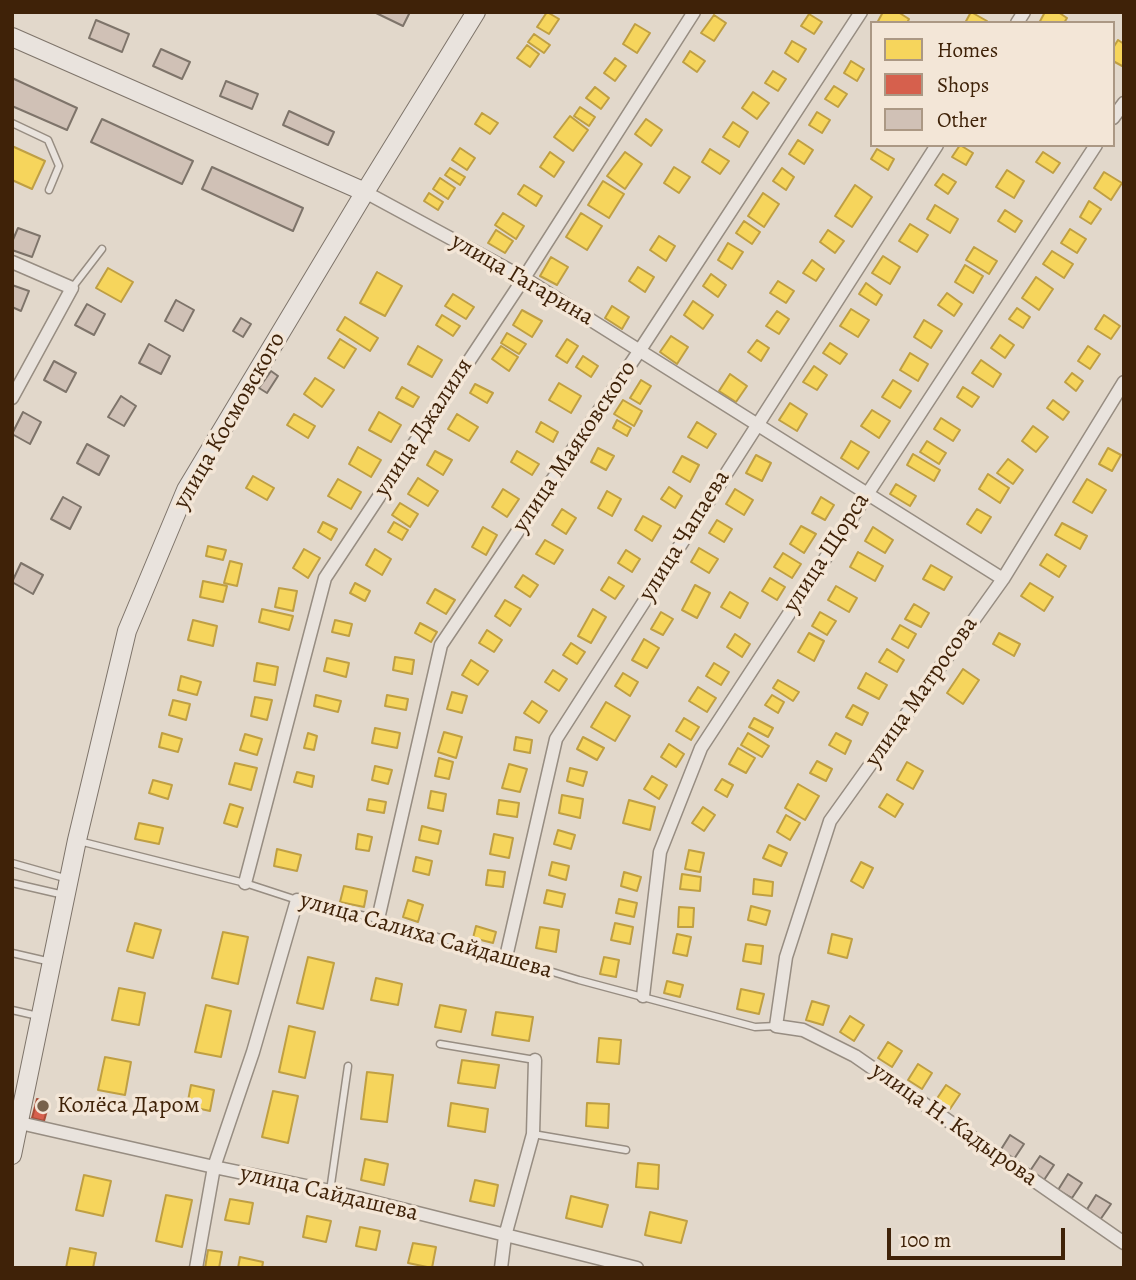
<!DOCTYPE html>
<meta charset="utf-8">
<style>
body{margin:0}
#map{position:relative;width:1136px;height:1280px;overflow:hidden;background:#e2d8cb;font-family:Alegreya,serif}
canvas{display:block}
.frame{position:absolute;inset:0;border:14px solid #3f2208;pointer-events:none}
.legend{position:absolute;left:870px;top:21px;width:245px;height:126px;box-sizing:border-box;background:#f3e6d7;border:2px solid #ab9884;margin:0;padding:9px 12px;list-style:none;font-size:21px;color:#3f2208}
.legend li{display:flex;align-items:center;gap:14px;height:35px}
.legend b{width:35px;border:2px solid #ab9884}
.scale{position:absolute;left:887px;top:1228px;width:178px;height:32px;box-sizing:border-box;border:4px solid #3f2208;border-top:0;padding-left:9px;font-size:21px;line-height:24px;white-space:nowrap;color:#3f2208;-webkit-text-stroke:5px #f3e6d7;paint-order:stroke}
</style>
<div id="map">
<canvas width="1136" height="1280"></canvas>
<div class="frame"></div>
<ul class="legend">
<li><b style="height:19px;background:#f6d55c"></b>Homes</li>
<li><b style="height:19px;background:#d6604d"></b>Shops</li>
<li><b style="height:19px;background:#d0c1b6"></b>Other</li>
</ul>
<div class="scale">100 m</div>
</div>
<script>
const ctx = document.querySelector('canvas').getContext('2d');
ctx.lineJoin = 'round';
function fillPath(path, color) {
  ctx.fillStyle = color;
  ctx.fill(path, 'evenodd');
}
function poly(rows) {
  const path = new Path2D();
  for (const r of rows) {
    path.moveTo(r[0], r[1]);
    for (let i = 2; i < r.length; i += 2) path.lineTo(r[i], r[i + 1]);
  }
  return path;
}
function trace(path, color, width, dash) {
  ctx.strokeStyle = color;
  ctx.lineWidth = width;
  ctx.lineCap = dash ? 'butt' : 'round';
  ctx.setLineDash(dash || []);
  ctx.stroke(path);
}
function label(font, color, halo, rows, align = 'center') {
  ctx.font = font + ' Alegreya,serif';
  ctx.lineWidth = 7;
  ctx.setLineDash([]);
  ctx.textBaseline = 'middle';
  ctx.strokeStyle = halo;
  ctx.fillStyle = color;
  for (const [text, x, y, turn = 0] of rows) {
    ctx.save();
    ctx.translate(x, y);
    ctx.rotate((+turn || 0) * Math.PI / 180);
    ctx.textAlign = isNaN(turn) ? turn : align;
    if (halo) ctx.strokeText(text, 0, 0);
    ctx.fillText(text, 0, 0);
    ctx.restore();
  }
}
const homes = poly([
 [547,12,559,19,549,34,537,27,547,12],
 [883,12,898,12,909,19,907,23,877,23,883,12],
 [971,12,987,21,986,23,965,23,971,12],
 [1045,12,1058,12,1067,18,1064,23,1039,23,1045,12],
 [809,14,822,22,814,34,801,26,809,14],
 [714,15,726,23,714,41,701,33,714,15],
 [635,24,650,33,637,53,623,44,635,24],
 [534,34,550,45,544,53,528,42,534,34],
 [1118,40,1124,44,1124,67,1113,61,1113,48,1118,40],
 [792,41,806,49,798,62,785,53,792,41],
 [527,45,539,54,530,67,517,58,527,45],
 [690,51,705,61,697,72,683,62,690,51],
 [615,58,626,66,615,81,604,73,615,58],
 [851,61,864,69,857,81,844,73,851,61],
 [773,71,786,79,778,91,765,83,773,71],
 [834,86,847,94,838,107,825,99,834,86],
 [595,87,609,98,601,109,586,98,595,87],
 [753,92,769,103,757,119,742,108,753,92],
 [580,107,595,117,589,126,574,116,580,107],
 [817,112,830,120,822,133,809,125,817,112],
 [482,113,498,123,490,134,475,124,482,113],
 [570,116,588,130,573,151,554,137,570,116],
 [646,119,662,130,651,146,635,134,646,119],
 [733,122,748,132,739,147,723,137,733,122],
 [798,140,813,150,804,164,789,154,798,140],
 [960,145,973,153,966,165,952,157,960,145],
 [12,146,45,161,32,189,12,180,12,146],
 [460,148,475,158,467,170,452,160,460,148],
 [710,149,729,161,720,174,702,162,710,149],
 [877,149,894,159,888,170,871,159,877,149],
 [550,152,564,162,554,177,540,167,550,152],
 [625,152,642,164,625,189,607,176,625,152],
 [1043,152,1060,163,1053,173,1036,162,1043,152],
 [674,167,690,177,679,193,664,183,674,167],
 [450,168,465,177,460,185,445,175,450,168],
 [782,168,794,177,786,190,773,181,782,168],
 [1007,170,1024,181,1014,198,996,187,1007,170],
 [1104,172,1122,183,1111,200,1094,188,1104,172],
 [943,174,956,182,948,194,935,185,943,174],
 [440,178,455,188,448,199,433,189,440,178],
 [603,181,624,194,609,218,588,205,603,181],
 [524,185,542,196,536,206,518,194,524,185],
 [855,185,872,197,852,227,835,216,855,185],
 [429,193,443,202,438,210,424,201,429,193],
 [763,193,779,204,764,227,748,216,763,193],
 [1089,201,1101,209,1091,224,1080,217,1089,201],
 [935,205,958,219,950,233,927,219,935,205],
 [1005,210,1022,221,1015,232,998,221,1005,210],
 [503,213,524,226,516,239,495,225,503,213],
 [581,213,602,226,587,250,566,237,581,213],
 [744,221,760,232,752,244,736,233,744,221],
 [910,224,928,235,917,252,899,241,910,224],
 [1070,229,1086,239,1077,253,1061,243,1070,229],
 [496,230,513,241,505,253,488,243,496,230],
 [828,230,844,241,835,253,820,242,828,230],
 [659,236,675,246,666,261,650,250,659,236],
 [728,243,743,252,732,269,718,260,728,243],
 [974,247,997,261,989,274,966,260,974,247],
 [1052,251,1073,264,1064,278,1043,264,1052,251],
 [883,256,900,267,890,284,872,273,883,256],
 [551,257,568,267,557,285,540,276,551,257],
 [812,260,824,269,816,281,803,273,812,260],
 [965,265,983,276,973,293,955,282,965,265],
 [638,267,654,277,645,292,629,281,638,267],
 [108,268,133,282,121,302,96,288,108,268],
 [377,272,402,286,385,316,360,303,377,272],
 [711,274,726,285,718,297,703,286,711,274],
 [1036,277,1053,289,1039,310,1022,298,1036,277],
 [778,281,794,291,786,303,770,293,778,281],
 [866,283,882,295,876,305,859,294,866,283],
 [947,293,962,304,954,316,938,305,947,293],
 [453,294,474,307,466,319,445,306,453,294],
 [693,301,713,315,703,329,684,315,693,301],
 [612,306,629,317,622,329,605,318,612,306],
 [1017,308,1030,317,1023,328,1009,319,1017,308],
 [851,309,869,320,858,337,840,326,851,309],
 [522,310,542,321,532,337,513,325,522,310],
 [777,311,789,319,779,334,766,326,777,311],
 [442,315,460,326,453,336,436,325,442,315],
 [1104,315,1120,326,1111,339,1095,329,1104,315],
 [345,317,378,338,370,351,337,330,345,317],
 [924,320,942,331,931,348,914,337,924,320],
 [507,333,526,344,519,354,501,343,507,333],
 [1000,335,1014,345,1005,358,991,348,1000,335],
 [671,336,688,347,677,364,660,352,671,336],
 [340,339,356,349,344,368,328,358,340,339],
 [567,339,578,346,567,363,556,356,567,339],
 [757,340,769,348,761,361,748,352,757,340],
 [830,343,847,354,840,364,823,353,830,343],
 [418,346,442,360,432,377,408,364,418,346],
 [501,346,518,357,509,371,492,359,501,346],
 [1088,346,1100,354,1090,369,1078,361,1088,346],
 [910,353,928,364,918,381,900,370,910,353],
 [583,356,598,366,591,377,576,367,583,356],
 [981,360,1001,374,993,387,972,373,981,360],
 [814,366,827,375,817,390,803,382,814,366],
 [1072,373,1083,381,1076,391,1065,382,1072,373],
 [730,374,747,386,736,402,719,391,730,374],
 [315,378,334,390,322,407,304,394,315,378],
 [641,380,651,386,640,404,630,398,641,380],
 [893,380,911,391,900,408,882,397,893,380],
 [559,383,581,396,571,413,549,400,559,383],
 [475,384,493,393,487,403,470,393,475,384],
 [402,387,419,397,413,407,396,398,402,387],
 [963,387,979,397,972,407,957,397,963,387],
 [623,400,642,411,634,426,614,414,623,400],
 [1053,400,1069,412,1063,420,1047,408,1053,400],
 [790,403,807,414,797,431,779,420,790,403],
 [872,410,890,421,879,438,861,426,872,410],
 [379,412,401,425,391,442,369,430,379,412],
 [294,414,315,426,308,438,287,425,294,414],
 [457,414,478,427,469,441,448,429,457,414],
 [941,418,960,430,953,441,934,429,941,418],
 [617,420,631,428,627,436,613,428,617,420],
 [541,422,558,432,553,442,536,432,541,422],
 [697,422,716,434,707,448,688,437,697,422],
 [1033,426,1048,437,1036,452,1022,441,1033,426],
 [851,441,869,452,858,469,841,458,851,441],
 [927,441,946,453,939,464,920,452,927,441],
 [358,447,381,460,371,477,349,464,358,447],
 [598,448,614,456,606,470,591,462,598,448],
 [1108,448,1121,455,1112,471,1099,464,1108,448],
 [435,451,452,460,443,475,427,465,435,451],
 [517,451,539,464,532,475,511,462,517,451],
 [913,454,940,470,934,481,907,465,913,454],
 [756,455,771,463,762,481,746,473,756,455],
 [682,456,699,465,690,482,673,472,682,456],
 [1008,459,1023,470,1013,484,997,473,1008,459],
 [988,474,1009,488,1000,503,979,489,988,474],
 [253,476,274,488,267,500,246,488,253,476],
 [418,478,438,491,428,506,408,494,418,478],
 [338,479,361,492,351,509,328,496,338,479],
 [1087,479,1106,490,1092,513,1073,502,1087,479],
 [896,484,916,496,910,506,890,494,896,484],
 [669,487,682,496,675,508,661,499,669,487],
 [503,489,519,499,507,517,492,507,503,489],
 [735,489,753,500,744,515,726,504,735,489],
 [607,491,621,499,612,516,598,508,607,491],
 [821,497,834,505,825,520,812,513,821,497],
 [400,503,418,514,410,527,392,515,400,503],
 [562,509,576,518,566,534,552,525,562,509],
 [977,509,991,517,981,533,967,524,977,509],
 [643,516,661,526,652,541,635,530,643,516],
 [717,520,732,529,724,542,709,533,717,520],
 [323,522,337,529,331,540,318,532,323,522],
 [394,522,408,530,402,540,388,532,394,522],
 [1062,523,1087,536,1080,549,1055,535,1062,523],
 [801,526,816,534,804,553,790,544,801,526],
 [483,527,497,535,486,555,472,547,483,527],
 [873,527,893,540,885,553,865,541,873,527],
 [545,540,563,550,554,564,536,554,545,540],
 [208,546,226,550,223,560,206,556,208,546],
 [699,548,718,559,709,573,691,562,699,548],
 [304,549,320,558,308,578,293,568,304,549],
 [375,549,391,559,382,575,366,565,375,549],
 [626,550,640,559,632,572,618,563,626,550],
 [858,552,883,566,875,581,850,567,858,552],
 [783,553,801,564,792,578,774,567,783,553],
 [1047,554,1066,566,1059,577,1040,565,1047,554],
 [230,561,242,564,237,586,224,583,230,561],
 [931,565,952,577,944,590,923,579,931,565],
 [523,575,538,585,530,597,515,587,523,575],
 [609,577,624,586,615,599,601,590,609,577],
 [770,578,785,587,777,600,762,591,770,578],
 [203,581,227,586,223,602,200,597,203,581],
 [355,583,370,591,365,601,350,593,355,583],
 [1030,583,1053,597,1044,611,1021,596,1030,583],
 [695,585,710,593,697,618,682,610,695,585],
 [836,586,857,598,849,612,828,600,836,586],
 [279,588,297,591,293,611,275,607,279,588],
 [435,589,455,600,446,614,427,603,435,589],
 [730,592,748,603,740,618,721,607,730,592],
 [505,600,521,609,510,626,495,616,505,600],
 [914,604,929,613,921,627,905,619,914,604],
 [262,609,293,616,289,630,259,622,262,609],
 [593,609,606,617,591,643,578,636,593,609],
 [661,612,673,619,663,635,651,629,661,612],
 [820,612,836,621,827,635,812,626,820,612],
 [193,620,217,626,213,646,188,640,193,620],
 [335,620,352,624,349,636,332,632,335,620],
 [420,623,437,632,431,642,415,633,420,623],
 [900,625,916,634,908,648,892,639,900,625],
 [487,630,502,640,494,652,479,643,487,630],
 [809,633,824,641,814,661,798,652,809,633],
 [999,633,1020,644,1014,656,993,644,999,633],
 [735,634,750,644,742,657,727,647,735,634],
 [644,639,659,648,647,668,632,660,644,639],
 [571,643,585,652,577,664,563,655,571,643],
 [887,649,904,660,897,672,879,662,887,649],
 [395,657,414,660,412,674,393,670,395,657],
 [327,658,349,663,346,677,324,671,327,658],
 [471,660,488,671,478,685,462,675,471,660],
 [257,663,278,667,275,685,254,681,257,663],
 [714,663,729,672,721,685,706,676,714,663],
 [963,669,979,680,963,704,947,693,963,669],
 [553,670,567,679,559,691,545,682,553,670],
 [623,673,638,682,630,696,615,686,623,673],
 [866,673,887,685,879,699,858,688,866,673],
 [181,676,201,682,197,695,178,690,181,676],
 [778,680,799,692,793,701,773,688,778,680],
 [698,687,716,698,707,712,689,701,698,687],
 [452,692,467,696,462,713,447,709,452,692],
 [316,695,341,701,338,712,314,706,316,695],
 [387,695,408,699,406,710,385,706,387,695],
 [772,695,784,702,778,713,765,705,772,695],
 [255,697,272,700,267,720,251,716,255,697],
 [173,700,190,704,186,720,169,715,173,700],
 [532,701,547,711,539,723,524,713,532,701],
 [606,702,630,716,615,741,591,727,606,702],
 [853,705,868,713,862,725,846,717,853,705],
 [684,718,699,727,691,740,676,731,684,718],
 [754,718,773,728,768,737,749,727,754,718],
 [375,728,400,733,397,748,372,743,375,728],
 [444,732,462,737,456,758,438,752,444,732],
 [162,733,182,739,178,752,159,747,162,733],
 [308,733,317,736,314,750,304,748,308,733],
 [748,733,769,746,762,757,741,745,748,733],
 [836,733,851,741,845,754,829,745,836,733],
 [245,734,262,739,257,755,240,750,245,734],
 [516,737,532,740,530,753,514,750,516,737],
 [583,737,604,748,597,760,577,749,583,737],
 [669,744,684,754,676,767,661,757,669,744],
 [738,748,755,758,746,773,729,764,738,748],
 [439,758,453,762,449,779,435,776,439,758],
 [817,761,832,769,826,781,810,773,817,761],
 [907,762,923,771,913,789,897,780,907,762],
 [235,763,257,768,251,790,229,784,235,763],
 [509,764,527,769,520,792,502,788,509,764],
 [375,766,392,770,388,784,372,780,375,766],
 [570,768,587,772,583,786,567,781,570,768],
 [297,772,314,776,312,787,294,782,297,772],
 [652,776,667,785,659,799,644,789,652,776],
 [722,779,733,785,727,797,715,790,722,779],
 [153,780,172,785,168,799,149,793,153,780],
 [798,784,819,796,805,820,785,808,798,784],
 [431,791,446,794,443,811,428,808,431,791],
 [887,794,903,804,895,817,879,807,887,794],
 [562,795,583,799,580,818,559,813,562,795],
 [369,799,386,802,384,813,367,810,369,799],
 [499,800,519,803,517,817,497,814,499,800],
 [629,800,655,807,650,830,623,823,629,800],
 [230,804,243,808,237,827,224,823,230,804],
 [703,807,715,815,704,831,692,823,703,807],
 [786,815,800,823,790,840,777,832,786,815],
 [139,823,163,828,159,844,135,839,139,823],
 [422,826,441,831,438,844,419,840,422,826],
 [558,830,575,835,571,849,554,844,558,830],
 [358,834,372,837,369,851,356,849,358,834],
 [494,834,513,838,509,858,490,854,494,834],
 [769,845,787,853,781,866,763,858,769,845],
 [277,849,301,855,297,871,274,866,277,849],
 [689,850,704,853,700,872,685,869,689,850],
 [416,857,432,861,429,875,413,871,416,857],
 [552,862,569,866,566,880,549,875,552,862],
 [861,862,873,868,863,888,851,881,861,862],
 [488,870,505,872,503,887,486,885,488,870],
 [624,872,641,877,637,891,621,886,624,872],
 [682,874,701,877,700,891,680,889,682,874],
 [754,879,773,882,772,896,753,894,754,879],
 [344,886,367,891,364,907,340,902,344,886],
 [547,890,565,894,562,907,544,903,547,890],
 [619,899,637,903,634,917,616,913,619,899],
 [408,900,423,905,418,922,403,917,408,900],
 [751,906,770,911,766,925,748,920,751,906],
 [679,907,694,908,693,927,678,927,679,907],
 [135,923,161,930,153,958,127,951,135,923],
 [615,923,633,927,630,944,611,940,615,923],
 [476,926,496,932,493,943,473,938,476,926],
 [540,927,559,930,556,952,536,948,540,927],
 [223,932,248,937,238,984,212,978,223,932],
 [677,934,691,937,687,956,673,953,677,934],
 [832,934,852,939,847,958,828,953,832,934],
 [746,944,763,946,761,964,743,961,746,944],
 [308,957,334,963,323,1009,297,1003,308,957],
 [604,957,619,960,616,977,600,974,604,957],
 [376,978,402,984,398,1005,371,1000,376,978],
 [667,981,683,985,680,997,664,993,667,981],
 [119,988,145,993,139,1025,112,1020,119,988],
 [741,989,764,994,759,1014,737,1009,741,989],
 [812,1001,829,1006,823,1025,806,1020,812,1001],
 [206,1005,231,1011,221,1057,195,1052,206,1005],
 [440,1005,466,1010,461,1032,435,1027,440,1005],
 [496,1012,533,1017,529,1041,492,1035,496,1012],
 [850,1016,864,1025,854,1041,840,1032,850,1016],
 [289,1026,315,1032,305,1078,279,1072,289,1026],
 [599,1038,621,1040,619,1064,597,1062,599,1038],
 [888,1042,902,1051,892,1067,878,1058,888,1042],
 [105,1057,131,1062,125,1095,98,1090,105,1057],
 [462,1060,499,1065,495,1088,458,1083,462,1060],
 [918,1064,932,1073,922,1089,908,1080,918,1064],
 [367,1072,393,1075,387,1122,361,1119,367,1072],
 [191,1085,214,1090,210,1111,187,1106,191,1085],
 [946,1085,960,1094,950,1109,936,1100,946,1085],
 [273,1091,298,1096,288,1143,262,1137,273,1091],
 [451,1103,488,1109,485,1132,448,1126,451,1103],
 [587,1103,609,1104,608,1128,586,1126,587,1103],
 [365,1159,388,1164,384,1185,361,1180,365,1159],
 [638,1163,659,1165,658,1189,636,1187,638,1163],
 [84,1175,111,1181,103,1216,76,1210,84,1175],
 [475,1180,498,1185,494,1206,470,1201,475,1180],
 [166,1195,192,1200,182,1247,156,1241,166,1195],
 [571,1196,608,1205,602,1227,566,1218,571,1196],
 [230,1199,253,1203,249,1224,225,1220,230,1199],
 [650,1212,687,1221,681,1243,645,1235,650,1212],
 [307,1216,331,1221,326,1242,303,1237,307,1216],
 [360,1227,380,1231,376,1250,356,1246,360,1227],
 [413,1243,436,1247,432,1268,408,1263,413,1243],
 [70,1248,96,1253,93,1268,66,1268,70,1248],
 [208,1250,222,1252,219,1268,205,1268,208,1250],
 [240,1257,263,1262,262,1268,238,1268,240,1257]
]);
const shops = poly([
 [37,1099,49,1103,44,1121,32,1118,37,1099]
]);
const building = poly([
 [374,12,410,12,403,26,374,12],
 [96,20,129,34,122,52,89,38,96,20],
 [161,49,190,62,182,79,153,66,161,49],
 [12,78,77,108,67,130,12,106,12,78],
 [226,81,258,94,252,109,220,96,226,81],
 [289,111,334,132,328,145,283,125,289,111],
 [102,119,193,161,182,184,91,142,102,119],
 [212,167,303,208,293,231,202,189,212,167],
 [18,228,40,236,32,257,12,250,12,242,18,228],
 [12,285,29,291,21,311,12,307,12,285],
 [176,300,194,310,183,331,165,321,176,300],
 [87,304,105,314,94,335,75,325,87,304],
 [241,318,251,324,243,337,233,331,241,318],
 [149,344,170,356,161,374,139,363,149,344],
 [54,361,76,373,66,392,44,380,54,361],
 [271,371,278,376,267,393,259,388,271,371],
 [121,396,136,406,124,426,108,417,121,396],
 [23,412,41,422,30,444,12,434,23,412],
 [87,444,109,456,99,475,77,463,87,444],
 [63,497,81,507,70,529,51,519,63,497],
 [21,563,43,575,33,594,12,582,21,563],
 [1010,1135,1024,1144,1014,1159,1000,1151,1010,1135],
 [1040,1156,1054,1165,1044,1180,1030,1171,1040,1156],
 [1068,1174,1082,1183,1072,1198,1058,1190,1068,1174],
 [1096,1195,1111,1204,1100,1220,1086,1211,1096,1195]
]);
const lane = poly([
 [12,123,48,140,59,166,49,190],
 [72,288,102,249],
 [79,841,245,883,297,900,378,919,579,980,755,1027,776,1026],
 [12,863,68,879],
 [12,883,64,895],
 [12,953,51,962],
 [12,1010,38,1016],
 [440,1044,535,1060],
 [533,1134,626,1150],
 [330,1191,348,1066]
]);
const street = poly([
 [1017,23,1024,12],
 [1113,118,1124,103],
 [365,192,524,278,1003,579],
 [12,262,72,288,12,398],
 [1124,382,1003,579,830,821,786,957,776,1026,803,1030,855,1056,1124,1243],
 [245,883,325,578,524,278,694,12],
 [378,919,441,645,640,350,861,12],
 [506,957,556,739,937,145],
 [643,996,660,852,701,748,1096,145],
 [20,1123,214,1167,330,1191,637,1268],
 [196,1268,214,1167,253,1052,297,900],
 [501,1268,505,1236,533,1134,535,1060]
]);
const secondary = poly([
 [12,37,365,192],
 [12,1155,77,840,127,631,186,490,365,192,476,12]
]);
const markers = [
 [43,1106,7,"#78624c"]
];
const streetNames = [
 ["улица Гагарина",522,280,30],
 ["улица Космовского",230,421,-60],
 ["улица Джалиля",424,428,-57],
 ["улица Маяковского",575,447,-56],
 ["улица Чапаева",685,536,-58],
 ["улица Щорса",827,553,-57],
 ["улица Матросова",922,692,-55],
 ["улица Салиха Сайдашева",426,936,16],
 ["улица Н. Кадырова",954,1125,35],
 ["улица Сайдашева",329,1194,13]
];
const poiNames = [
 ["Колёса Даром",57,1106]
];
fillPath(homes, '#f6d55c');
trace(homes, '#bf9f43', 2);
fillPath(shops, '#d6604d');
trace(shops, '#a94d38', 2);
fillPath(building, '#d0c1b6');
trace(building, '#7e746a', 2);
trace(lane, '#978d82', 9);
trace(street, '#978d82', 15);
trace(secondary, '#7e746a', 20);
trace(lane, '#e9e3dd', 6);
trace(street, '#e9e3dd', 12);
trace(secondary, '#e9e3dd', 18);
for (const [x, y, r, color] of markers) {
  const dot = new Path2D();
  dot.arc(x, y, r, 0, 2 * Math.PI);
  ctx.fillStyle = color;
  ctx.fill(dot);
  trace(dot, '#f3e6d7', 2.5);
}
label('24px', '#3f2208', '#f3e6d7', streetNames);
label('24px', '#3f2208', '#f3e6d7', poiNames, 'left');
</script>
